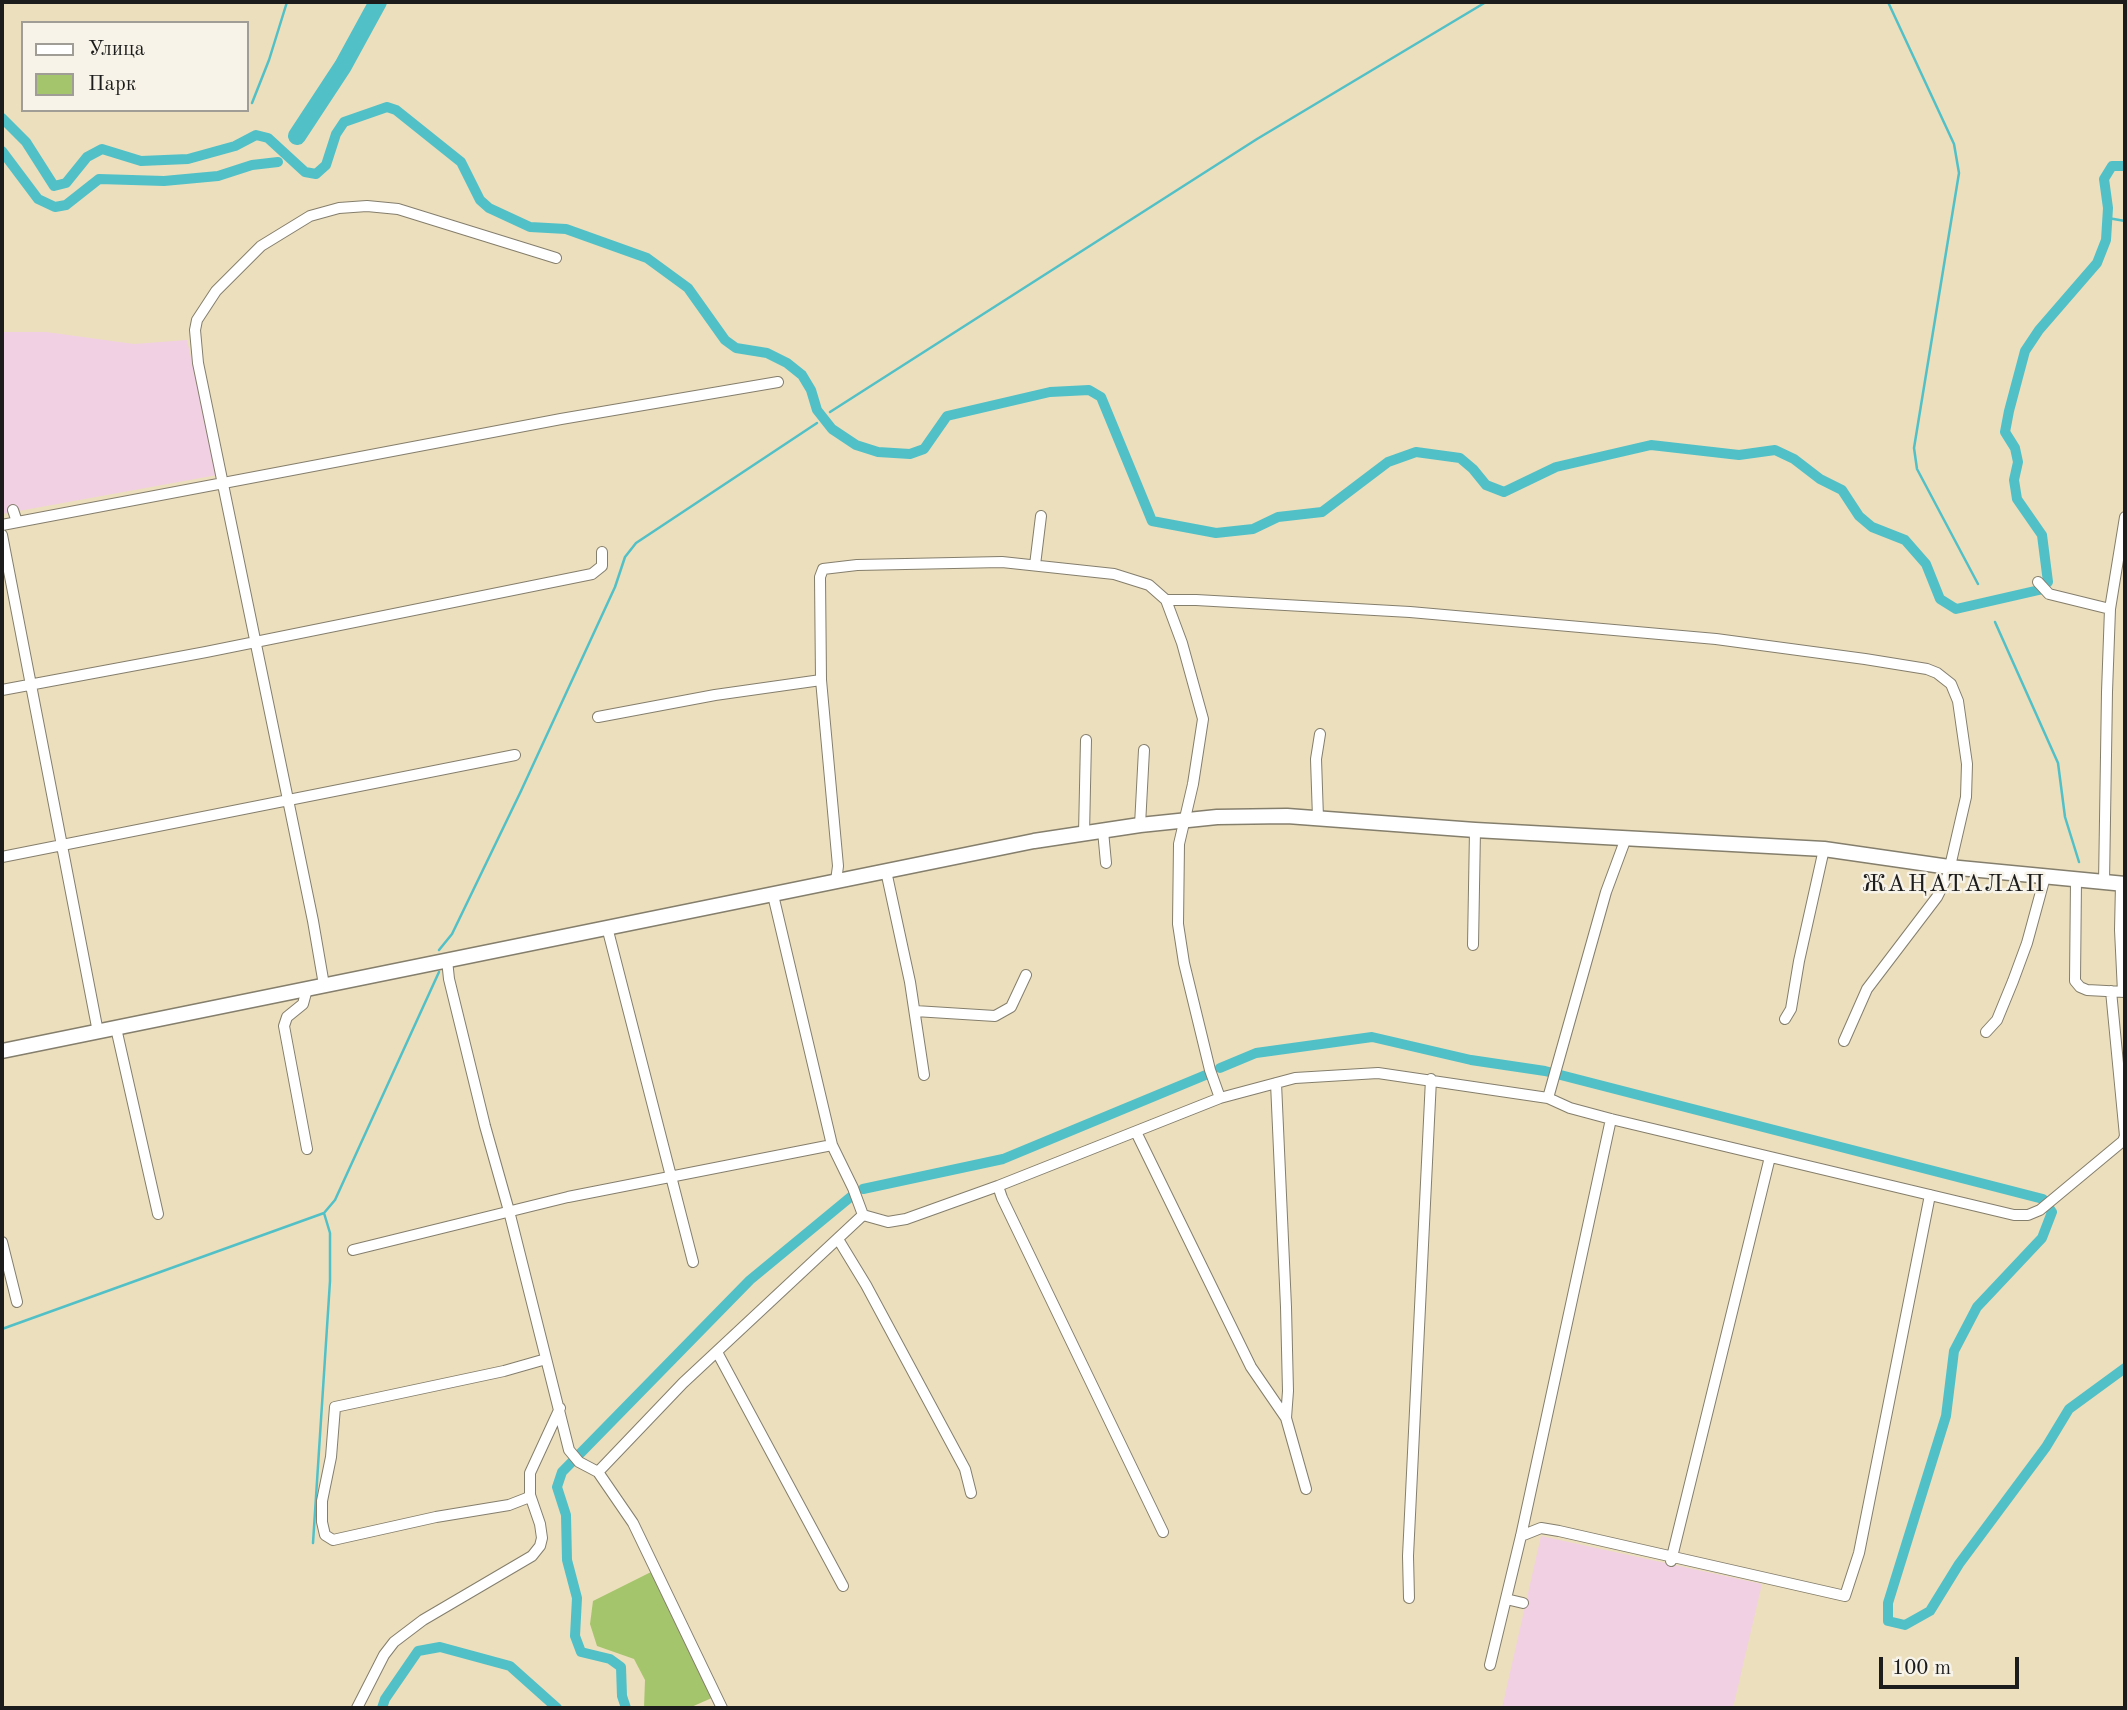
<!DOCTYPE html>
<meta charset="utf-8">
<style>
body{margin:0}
#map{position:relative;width:2127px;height:1710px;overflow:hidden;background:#ecdfbd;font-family:"Old Standard TT",serif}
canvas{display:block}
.frame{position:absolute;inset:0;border:4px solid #1c1c1c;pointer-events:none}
.legend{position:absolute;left:21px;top:21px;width:228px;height:91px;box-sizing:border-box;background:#f7f3e8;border:2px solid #9f9d96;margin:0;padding:9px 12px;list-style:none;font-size:21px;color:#1c1c1c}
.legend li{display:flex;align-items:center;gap:14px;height:35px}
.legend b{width:35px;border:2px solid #9f9d96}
.scale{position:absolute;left:1879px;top:1657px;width:140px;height:32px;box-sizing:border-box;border:4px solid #1c1c1c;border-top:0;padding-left:9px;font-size:21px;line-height:24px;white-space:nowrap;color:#1c1c1c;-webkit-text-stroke:5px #f7f3e8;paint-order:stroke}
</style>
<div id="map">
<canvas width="2127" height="1710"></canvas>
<div class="frame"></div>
<ul class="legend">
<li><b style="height:9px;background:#fff"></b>Улица</li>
<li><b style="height:19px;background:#a5c56d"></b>Парк</li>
</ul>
<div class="scale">100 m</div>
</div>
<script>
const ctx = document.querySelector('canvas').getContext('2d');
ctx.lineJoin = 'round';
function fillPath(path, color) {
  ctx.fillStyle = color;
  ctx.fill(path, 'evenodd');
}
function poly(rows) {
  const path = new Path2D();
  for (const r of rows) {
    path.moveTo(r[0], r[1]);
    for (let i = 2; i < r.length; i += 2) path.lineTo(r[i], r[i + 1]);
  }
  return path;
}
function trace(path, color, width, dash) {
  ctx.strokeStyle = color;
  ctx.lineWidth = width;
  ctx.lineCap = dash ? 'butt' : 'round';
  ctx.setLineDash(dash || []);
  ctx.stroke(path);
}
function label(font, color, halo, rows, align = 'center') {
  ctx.font = font + ' "Old Standard TT",serif';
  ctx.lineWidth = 5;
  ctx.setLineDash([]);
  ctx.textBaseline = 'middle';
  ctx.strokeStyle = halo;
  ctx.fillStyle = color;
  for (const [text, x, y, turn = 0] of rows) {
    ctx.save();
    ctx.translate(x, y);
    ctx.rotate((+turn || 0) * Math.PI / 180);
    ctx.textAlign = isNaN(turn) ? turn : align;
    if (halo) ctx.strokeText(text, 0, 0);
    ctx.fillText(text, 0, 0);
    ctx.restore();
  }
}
const built = poly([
 [2,332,46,332,134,344,187,340,217,475,2,514],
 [1541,1536,1762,1584,1733,1708,1502,1708]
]);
const green = poly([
 [651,1572,714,1697,689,1708,644,1708,645,1680,634,1659,597,1646,590,1624,593,1601]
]);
const stream = poly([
 [1888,2,1954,144,1959,173,1914,448,1917,469,1978,584],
 [252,103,269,60,287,2],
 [2108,218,2125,221],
 [830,412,1257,139,1486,2],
 [1995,622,2058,763,2065,817,2079,862],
 [439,950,452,934,521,791,615,587,625,557,636,543,817,423],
 [2,1329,324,1213,335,1200,439,972],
 [313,1543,330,1281,330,1233,324,1213]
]);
const canal = poly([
 [2,118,26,142,54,186,66,183,87,157,102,149,141,161,188,159,235,146,256,135,268,138,305,172,316,174,326,165,336,134,344,122,387,107,396,110,461,162,480,200,489,208,530,227,566,229,647,258,688,288,725,340,736,348,767,353,787,363,802,375,811,390,817,410,832,429,856,445,878,452,910,454,924,449,947,416,1050,392,1089,390,1101,397,1152,521,1216,533,1253,529,1278,517,1322,512,1388,462,1416,452,1460,458,1473,469,1486,485,1504,492,1556,467,1651,445,1739,455,1775,450,1794,459,1820,479,1842,490,1859,516,1872,527,1905,540,1926,564,1940,599,1956,609,2039,590,2048,582,2042,535,2017,499,2014,480,2018,462,2015,448,2005,432,2009,411,2025,351,2039,330,2097,263,2106,240,2108,208,2104,179,2112,166,2125,166],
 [2,151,38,199,55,207,66,205,99,179,164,181,218,176,252,165,278,162],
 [1220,1068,1256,1053,1372,1037,1471,1060,1545,1071,2043,1199,2052,1212,2042,1238,1977,1307,1954,1351,1946,1416,1888,1603,1888,1621,1905,1625,1930,1611,1959,1564,2046,1447,2069,1409,2125,1368],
 [863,1189,1003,1159,1208,1074],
 [382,1708,385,1699,418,1651,440,1647,510,1666,557,1708],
 [626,1708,622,1696,621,1667,610,1659,581,1652,575,1636,577,1598,567,1560,566,1515,557,1487,562,1472,750,1280,853,1195]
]);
const river = poly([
 [297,136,343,66,378,2]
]);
const street = poly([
 [13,510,17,522],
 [2,525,561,419,778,382],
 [2,535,98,1032],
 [1035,565,1041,516],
 [2038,582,2049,594,2110,609],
 [1166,600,1196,600,1410,612,1716,639,1865,659,1927,669,1937,673,1951,684,1958,701,1967,764,1966,797,1948,875,1937,897,1867,989,1844,1041],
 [2,690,206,652,592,574,602,566,602,552],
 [598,717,715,695,821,680],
 [1318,818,1316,759,1320,734],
 [1140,825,1144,750],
 [1103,831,1106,863],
 [1084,834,1086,740],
 [2,857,515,755],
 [886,871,910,982,924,1075],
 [2076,880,2075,981,2080,987,2087,990,2125,992],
 [836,881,838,866,821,680,820,577,823,569,857,565,1002,562,1114,574,1149,585,1166,600,1182,643,1203,719,1193,784,1179,844,1178,924,1184,963,1210,1070,1220,1098],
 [2104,883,2107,692,2110,609,2125,517],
 [2121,884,2120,930,2123,992],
 [773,895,832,1145,853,1188,863,1215,888,1222,906,1219,998,1186,1220,1098,1295,1078,1378,1073,1548,1098,1570,1108,1611,1119,2014,1215,2028,1215,2040,1210,2123,1141,2125,1136,2111,991],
 [607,927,693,1262],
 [1473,945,1475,830],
 [447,960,449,979,485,1126,509,1211,569,1450,579,1462,598,1472,633,1523,722,1708],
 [324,985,313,921,198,363,195,330,197,320,216,291,261,246,310,216,339,208,367,206,398,209,556,258],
 [915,1011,995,1016,1011,1007,1026,975],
 [1785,1019,1791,1009,1799,961,1824,849],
 [116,1028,158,1214],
 [1986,1032,1997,1020,2013,981,2027,943,2045,877],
 [1276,1083,1286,1307,1288,1391,1286,1418],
 [1548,1098,1606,892,1626,838],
 [1136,1132,1251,1367,1286,1418,1306,1489],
 [307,1149,284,1026,287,1017,303,1004,307,989],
 [998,1186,1002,1198,1163,1532],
 [838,1239,866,1285,965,1469,971,1493],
 [2,1242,17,1302],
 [353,1250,568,1197,832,1145],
 [717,1352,843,1586],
 [598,1472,683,1383,863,1215],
 [530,1495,527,1498,509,1505,436,1517,333,1540,325,1535,322,1522,322,1501,331,1457,335,1407,504,1371,546,1359],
 [1521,1536,1541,1528,1559,1531,1845,1596,1859,1553,1930,1195],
 [1671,1561,1770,1157],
 [1409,1598,1408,1556,1431,1079],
 [1506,1599,1523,1603],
 [1490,1665,1521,1536,1611,1119],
 [357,1708,384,1655,394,1642,423,1620,532,1556,540,1546,542,1538,540,1524,530,1495,530,1473,560,1408]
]);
const secondary = poly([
 [2,1051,1034,841,1140,825,1217,817,1287,816,1475,830,1824,849,1949,867,2125,884]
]);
const quarterNames = [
 ["ЖАҢАТАЛАП",1954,885]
];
fillPath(built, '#f1d0e3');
fillPath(green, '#a5c56d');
trace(stream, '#52c0c7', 2.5);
trace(canal, '#52c0c7', 10);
trace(river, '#52c0c7', 18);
trace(street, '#847e6c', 12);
trace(secondary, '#847e6c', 17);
trace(street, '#fff', 10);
trace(secondary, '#fff', 14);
ctx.letterSpacing = '2px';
label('24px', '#1c1c1c', '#f7f3e8', quarterNames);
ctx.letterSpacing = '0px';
</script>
